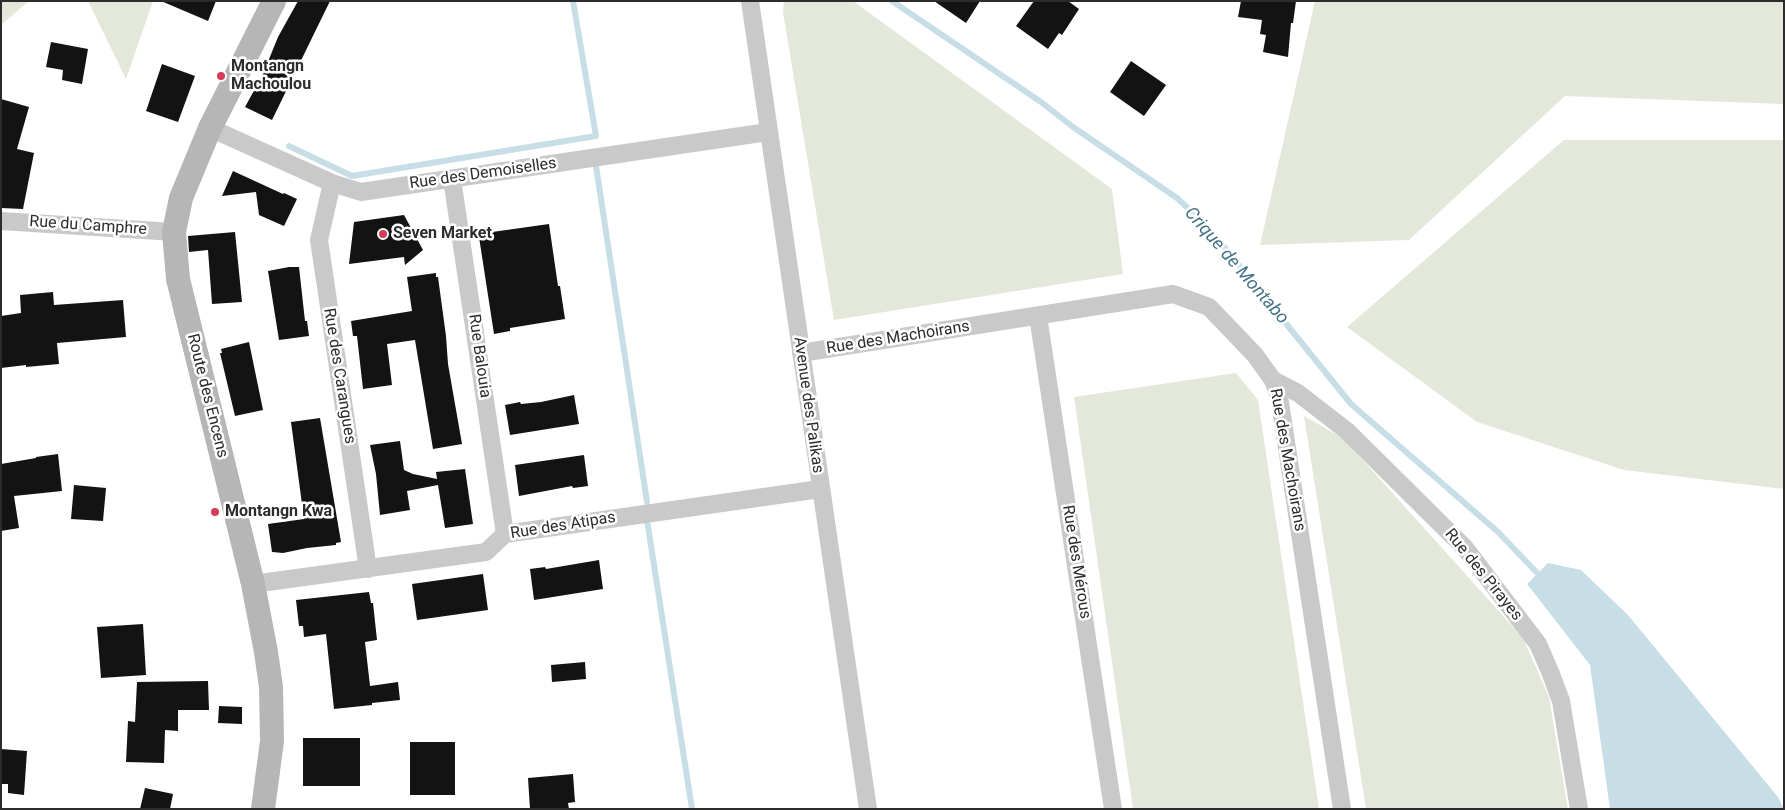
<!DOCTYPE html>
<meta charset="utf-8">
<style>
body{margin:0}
#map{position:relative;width:1785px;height:810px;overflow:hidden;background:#fff;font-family:Roboto,sans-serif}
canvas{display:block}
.frame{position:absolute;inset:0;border:2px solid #2c2c2c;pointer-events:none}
</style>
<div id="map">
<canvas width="1785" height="810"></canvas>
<div class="frame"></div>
</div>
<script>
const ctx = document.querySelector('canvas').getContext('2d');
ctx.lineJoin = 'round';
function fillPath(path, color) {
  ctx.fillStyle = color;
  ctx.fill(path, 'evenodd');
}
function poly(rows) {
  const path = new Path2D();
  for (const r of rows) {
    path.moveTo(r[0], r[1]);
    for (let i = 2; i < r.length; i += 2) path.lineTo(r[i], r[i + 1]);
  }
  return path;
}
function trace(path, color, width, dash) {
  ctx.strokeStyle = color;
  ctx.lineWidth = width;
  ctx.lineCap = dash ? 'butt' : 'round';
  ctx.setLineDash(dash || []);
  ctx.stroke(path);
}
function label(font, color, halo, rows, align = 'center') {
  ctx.font = font + ' Roboto,sans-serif';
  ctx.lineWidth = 5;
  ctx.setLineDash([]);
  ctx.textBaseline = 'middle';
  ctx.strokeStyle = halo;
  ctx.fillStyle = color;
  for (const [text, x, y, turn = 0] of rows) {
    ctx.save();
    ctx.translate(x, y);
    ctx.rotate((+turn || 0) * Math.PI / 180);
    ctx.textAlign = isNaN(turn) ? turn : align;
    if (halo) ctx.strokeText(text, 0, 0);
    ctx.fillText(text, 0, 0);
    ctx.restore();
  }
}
const green = poly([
 [1,1,29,1,1,25],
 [88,1,153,1,126,79],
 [784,1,853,1,1112,189,1123,274,834,320,783,12],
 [1315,1,1784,1,1784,104,1565,96,1409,240,1260,245],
 [1564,140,1784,140,1784,489,1624,470,1477,422,1347,327],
 [1236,373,1258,400,1319,809,1133,809,1074,397],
 [1304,416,1343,438,1523,638,1549,697,1568,809,1366,809]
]);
const water = poly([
 [1548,563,1581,570,1628,615,1778,797,1784,809,1610,809,1590,665,1527,584]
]);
const stream = poly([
 [892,1,1041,102,1073,127,1177,198,1208,227,1351,404,1498,532,1543,579],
 [289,146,352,176,596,136,573,1],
 [596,166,647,502],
 [647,520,692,809]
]);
const building = poly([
 [161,1,216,1,208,21],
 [298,1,330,1,272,120,245,107,263,74,278,37],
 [934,1,980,1,966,23],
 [1034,1,1068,1,1079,9,1062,35,1059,33,1048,49,1016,26],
 [1241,1,1296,1,1293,23,1291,23,1288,57,1263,52,1266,35,1260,34,1262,20,1238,17],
 [51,42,88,49,82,84,62,80,63,70,46,67],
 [1131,61,1166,85,1144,116,1110,92],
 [162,64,195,76,178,122,146,111],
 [1,99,29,107,17,149,34,153,23,209,1,208],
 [233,171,283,194,284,193,297,199,284,226,259,215,256,192,222,196],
 [404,215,423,250,405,265,404,257,349,264,354,222],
 [549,224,558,286,560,286,565,319,510,328,510,331,494,334,479,237,486,236,485,233],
 [235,232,242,302,212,304,208,250,189,252,188,236],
 [289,267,299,267,305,321,307,321,309,336,279,340,268,271],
 [436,273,436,277,438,277,446,336,448,364,462,444,433,449,415,340,387,344,392,385,363,389,357,336,353,336,351,321,412,311,407,277],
 [53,292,54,305,123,300,126,337,57,343,59,364,26,367,26,365,1,368,1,316,21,313,20,295],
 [249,342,263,410,235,416,220,353,222,353,221,349],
 [574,395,579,424,510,435,505,405,520,402,521,404,541,402],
 [320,418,341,542,336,543,336,545,307,548,283,553,272,552,268,524,304,519,291,422],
 [400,441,404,470,413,474,437,479,436,472,465,469,473,524,445,528,438,485,407,491,410,510,380,515,376,474,370,445],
 [58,454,62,491,14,496,19,528,1,531,1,464,36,458,36,457],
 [584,455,588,486,573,488,572,486,519,496,515,465],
 [74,485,106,488,103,521,71,519],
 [599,560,603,589,534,600,530,569,545,567,546,569],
 [483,574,488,610,417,620,412,584],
 [369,592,371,603,373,603,377,640,365,642,370,686,398,682,400,700,372,703,372,705,334,709,326,634,304,637,303,626,299,626,296,600],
 [143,624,146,675,101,678,97,627],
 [585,662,586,679,552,682,551,665],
 [208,681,209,710,178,710,178,731,165,730,164,763,126,762,128,721,135,722,137,682],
 [219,706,242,707,242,724,218,723],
 [303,738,360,738,360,786,303,786],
 [410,742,455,742,455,795,410,795],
 [1,749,27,751,24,795,8,793,8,784,1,784],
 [573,774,575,802,568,803,569,809,530,809,528,778],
 [145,788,173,794,170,809,140,809]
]);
const street = poly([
 [750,1,868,809],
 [210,128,332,183,361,192,768,132],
 [452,179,505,534],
 [332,183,319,240,368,569],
 [1,221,174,232],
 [1038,316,1113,809],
 [801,353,1173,294,1209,307,1255,355,1273,380,1279,396,1342,809],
 [1273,380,1298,393,1347,431,1465,548,1538,644,1551,674,1561,701,1579,809],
 [253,584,486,552,505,534,820,489]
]);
const secondary = poly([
 [263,809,272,741,271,687,266,652,253,584,178,279,174,232,181,198,210,128,274,1]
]);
const markers = [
 [221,76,5,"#d43c57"],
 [383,234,5,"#d43c57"],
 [215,512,5,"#d43c57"]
];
const poiNames = [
 ["Montangn",231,67],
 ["Machoulou",231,85],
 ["Seven Market",393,234],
 ["Montangn Kwa",225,512]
];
const streetNames = [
 ["Rue des Demoiselles",483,174,-8],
 ["Rue du Camphre",88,226,4],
 ["Rue des Machoirans",898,338,-9],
 ["Rue Balouia",479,356,82],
 ["Rue des Carangues",339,376,81],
 ["Route des Encens",207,396,76],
 ["Avenue des Palikas",808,405,82],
 ["Rue des Machoirans",1287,460,80],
 ["Rue des Atipas",563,526,-9],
 ["Rue des Mérous",1076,562,81],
 ["Rue des Pirayes",1483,575,51]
];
const waterNames = [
 ["Crique de Montabo",1236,266,49]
];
fillPath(green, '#e3e8da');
fillPath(water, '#c8dee7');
trace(stream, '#c8dee7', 6);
fillPath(building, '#131313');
trace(street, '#c9c9c9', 18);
trace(secondary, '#b6b6b6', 24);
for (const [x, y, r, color] of markers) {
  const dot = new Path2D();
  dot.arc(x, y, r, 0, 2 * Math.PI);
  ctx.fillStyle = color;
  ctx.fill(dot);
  trace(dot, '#fff', 2);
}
label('bold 16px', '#2c2c2c', '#fff', poiNames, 'left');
label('16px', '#2c2c2c', '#fff', streetNames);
label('italic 18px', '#427286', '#fff', waterNames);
</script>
